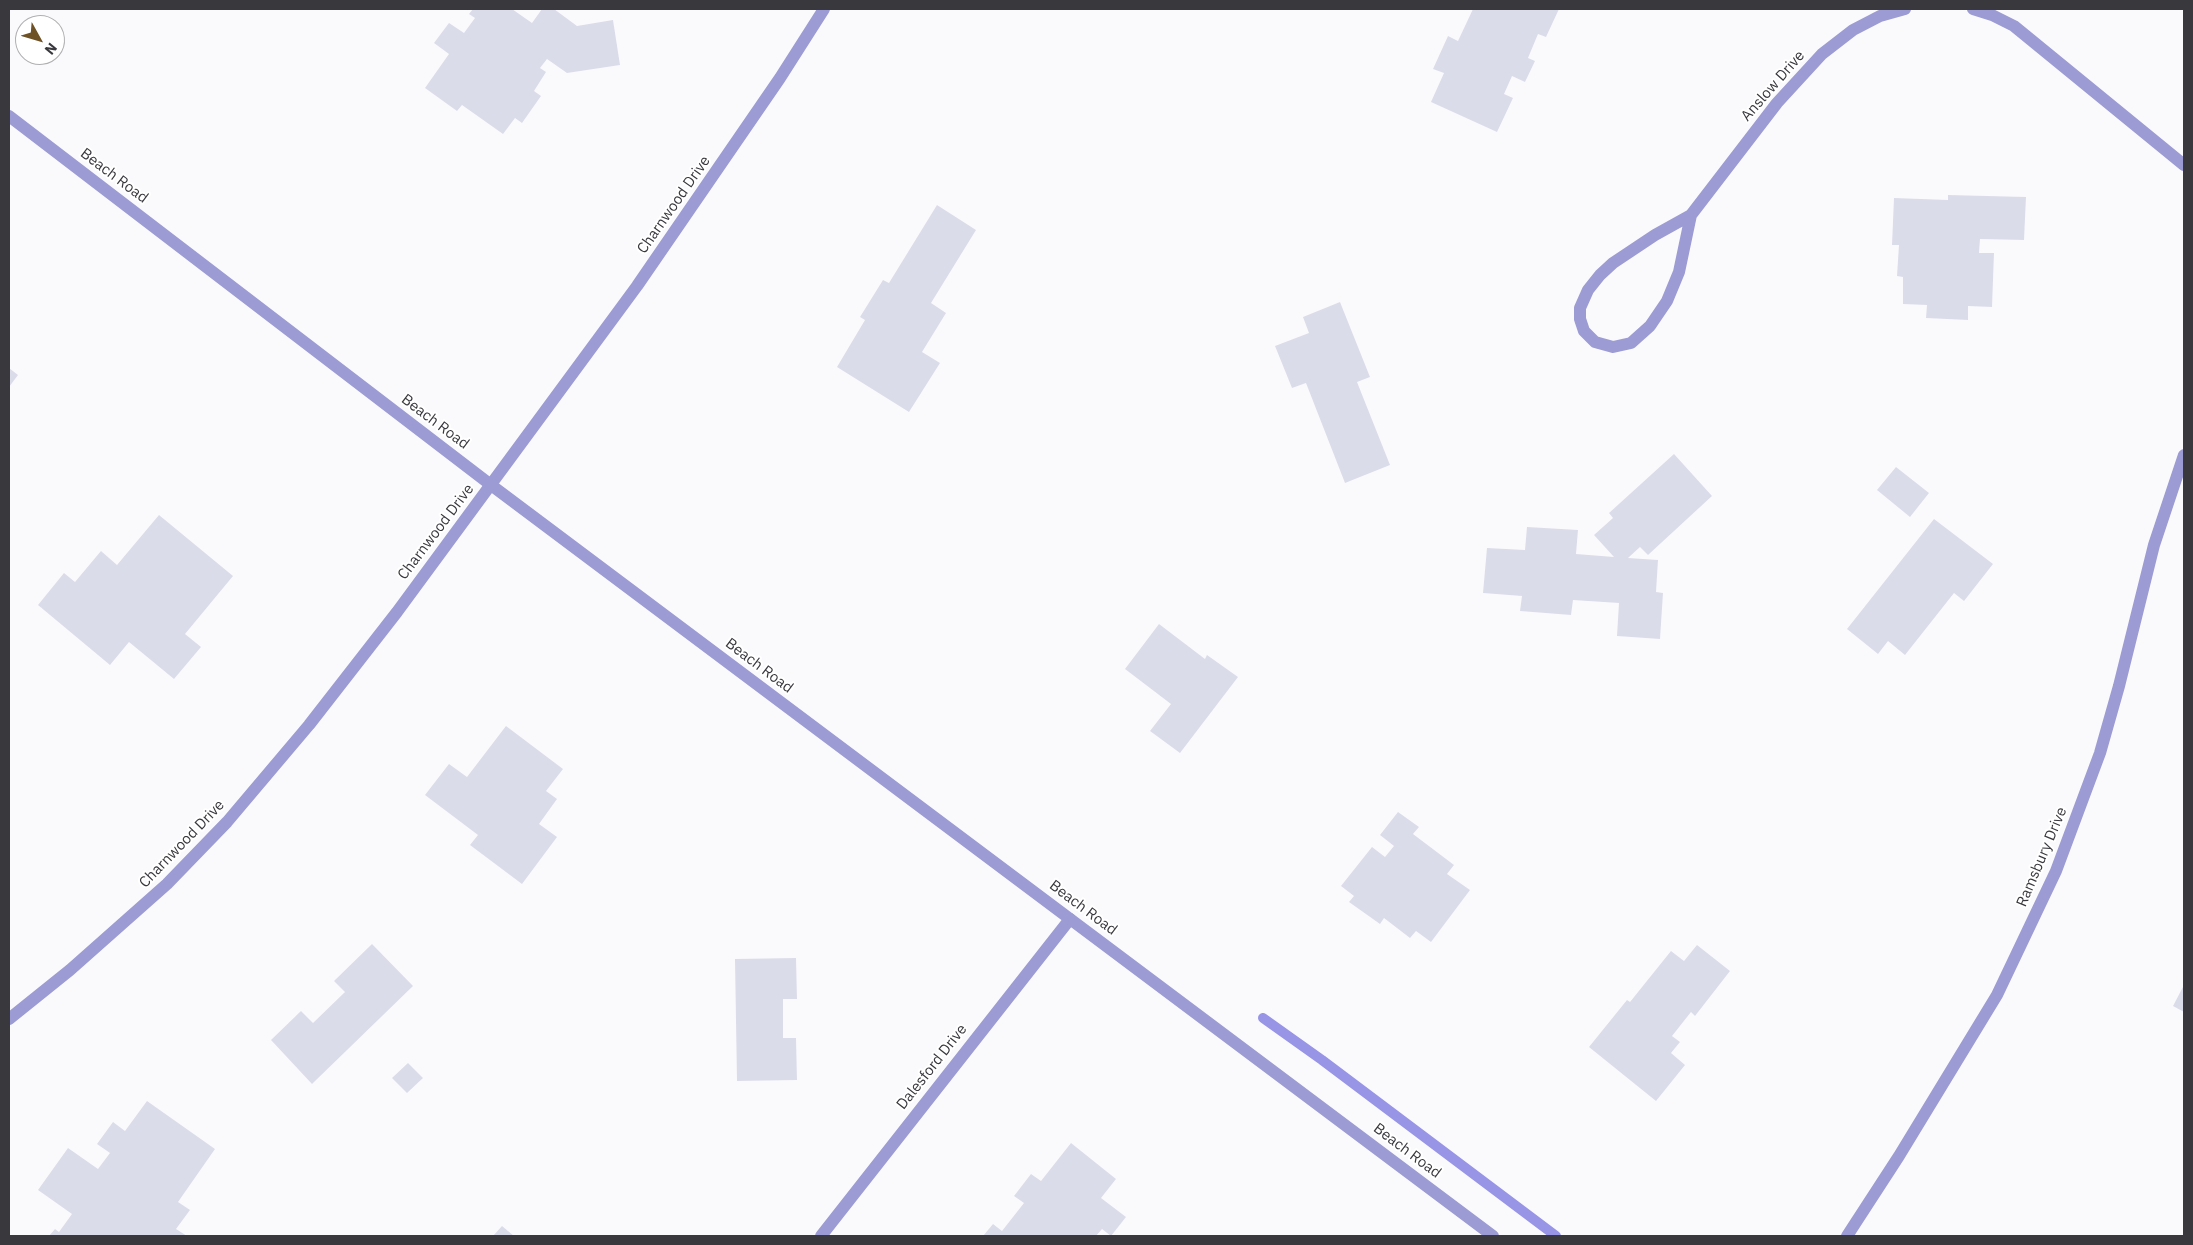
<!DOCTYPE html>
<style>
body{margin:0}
#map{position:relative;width:2193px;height:1245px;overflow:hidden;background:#fafafd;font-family:"IBM Plex Sans",sans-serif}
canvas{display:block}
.frame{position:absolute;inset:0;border:10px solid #38383d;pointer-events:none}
.north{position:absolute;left:15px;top:15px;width:50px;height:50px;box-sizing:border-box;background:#fff;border:1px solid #afafb1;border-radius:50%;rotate:129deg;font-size:14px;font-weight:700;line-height:20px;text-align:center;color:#38383d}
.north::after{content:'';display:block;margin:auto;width:18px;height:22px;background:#6e5124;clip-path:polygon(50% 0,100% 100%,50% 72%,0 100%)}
</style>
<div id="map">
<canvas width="2193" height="1245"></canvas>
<div class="frame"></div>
<div class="north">N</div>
</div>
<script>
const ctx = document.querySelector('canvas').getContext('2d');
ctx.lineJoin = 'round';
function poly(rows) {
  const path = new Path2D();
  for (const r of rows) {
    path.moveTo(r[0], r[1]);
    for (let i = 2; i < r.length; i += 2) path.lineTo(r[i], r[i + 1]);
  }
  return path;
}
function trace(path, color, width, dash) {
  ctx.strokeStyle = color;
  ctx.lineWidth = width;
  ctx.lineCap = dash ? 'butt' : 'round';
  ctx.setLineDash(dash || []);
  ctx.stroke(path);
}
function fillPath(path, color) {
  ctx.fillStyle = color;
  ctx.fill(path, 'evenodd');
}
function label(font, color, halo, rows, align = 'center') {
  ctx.font = font + ' "IBM Plex Sans",sans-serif';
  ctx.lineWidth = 4;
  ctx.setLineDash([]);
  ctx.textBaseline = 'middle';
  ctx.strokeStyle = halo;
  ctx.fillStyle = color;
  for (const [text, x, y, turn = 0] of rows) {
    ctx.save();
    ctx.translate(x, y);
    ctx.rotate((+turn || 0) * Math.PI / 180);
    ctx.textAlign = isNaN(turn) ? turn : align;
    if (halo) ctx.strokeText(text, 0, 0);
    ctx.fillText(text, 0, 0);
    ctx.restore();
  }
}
const stream = poly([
 [1263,1018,1322,1060,1556,1236]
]);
const building = poly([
 [473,9,512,9,532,23,542,9,554,9,577,26,613,20,620,65,567,73,547,59,540,68,546,72,534,91,541,96,522,123,515,118,503,134,462,105,457,111,425,88,449,54,434,43,449,23,464,33,475,18,469,14],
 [1473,9,1559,9,1546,37,1538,34,1528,58,1535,61,1525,82,1512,76,1504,94,1513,98,1497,132,1431,102,1444,73,1433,69,1448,36,1458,41],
 [1948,195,2026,197,2024,240,1980,239,1979,253,1994,253,1992,307,1968,306,1968,320,1926,318,1927,305,1903,304,1903,277,1897,276,1899,245,1892,245,1894,198,1948,200],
 [937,205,976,230,931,303,946,313,922,352,940,363,909,412,837,367,865,320,860,317,883,280,889,283],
 [1340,302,1370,377,1357,382,1390,465,1345,483,1306,383,1292,388,1275,346,1309,333,1303,317],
 [9,368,18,375,9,387],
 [1674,454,1712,496,1648,555,1640,547,1628,558,1658,560,1656,592,1663,593,1660,639,1617,636,1619,603,1573,600,1571,615,1520,611,1522,596,1483,593,1487,548,1525,550,1527,527,1578,530,1576,554,1614,557,1594,535,1613,518,1609,513],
 [1896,467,1929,493,1910,517,1877,490],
 [159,515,233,576,185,634,201,647,174,679,129,642,110,665,38,605,64,573,75,582,101,551,117,565],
 [1934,519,1993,564,1964,601,1954,593,1905,655,1888,641,1878,654,1847,629],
 [1159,624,1205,659,1207,655,1238,677,1180,753,1150,731,1171,704,1125,669],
 [506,726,563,769,546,791,557,799,539,824,557,837,522,884,470,845,478,835,425,795,449,764,467,777],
 [1398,812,1419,827,1413,834,1454,865,1447,874,1470,890,1431,942,1416,931,1410,938,1384,918,1380,924,1349,902,1354,896,1341,886,1372,847,1385,857,1394,846,1380,835],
 [372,944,413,986,312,1084,271,1040,301,1011,313,1023,345,992,334,981],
 [1697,945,1730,971,1695,1016,1691,1012,1672,1036,1680,1042,1671,1053,1685,1065,1656,1101,1589,1047,1627,1000,1630,1002,1671,951,1684,961],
 [796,958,797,999,783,999,783,1038,796,1038,797,1080,737,1081,735,959],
 [2184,985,2184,1012,2173,1006],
 [408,1063,423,1078,407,1093,392,1078],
 [147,1101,215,1149,178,1202,190,1210,176,1229,187,1236,49,1236,55,1229,59,1232,72,1214,38,1190,68,1148,98,1169,110,1153,97,1144,113,1122,125,1131],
 [1071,1143,1116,1179,1101,1198,1126,1217,1111,1236,1102,1229,1096,1236,983,1236,993,1224,1002,1231,1024,1203,1014,1196,1031,1174,1041,1181],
 [502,1226,514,1236,493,1236]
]);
const minor = poly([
 [1973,9,1992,15,2014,26,2184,165],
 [1691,215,1655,235,1613,263,1600,275,1588,290,1580,308,1580,319,1584,331,1595,342,1613,347,1631,343,1650,326,1667,301,1679,272,1691,215,1777,103,1822,54,1853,30,1880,16,1905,9],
 [9,1019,70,970,167,884,227,822,309,725,397,612,637,286,780,78,824,9],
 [821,1236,1070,919],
 [1847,1236,1899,1156,1997,995,2056,871,2100,753,2119,686,2154,545,2184,455]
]);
const tertiary = poly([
 [9,116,491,485,1493,1236]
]);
const streetNames = [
 ["Anslow Drive",1773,86,-49],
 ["Beach Road",114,176,37],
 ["Charnwood Drive",674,205,-55],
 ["Beach Road",435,422,37],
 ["Charnwood Drive",436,532,-53],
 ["Beach Road",759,666,37],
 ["Charnwood Drive",182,844,-46],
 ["Ramsbury Drive",2042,857,-67],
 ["Beach Road",1083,908,37],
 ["Dalesford Drive",932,1067,-52],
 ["Beach Road",1407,1151,37]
];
trace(stream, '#9894e6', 10);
fillPath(building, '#dbdce9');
trace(minor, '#9c9bd3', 12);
trace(tertiary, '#9c9bd3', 12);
label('15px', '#38383d', '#fff', streetNames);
</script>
